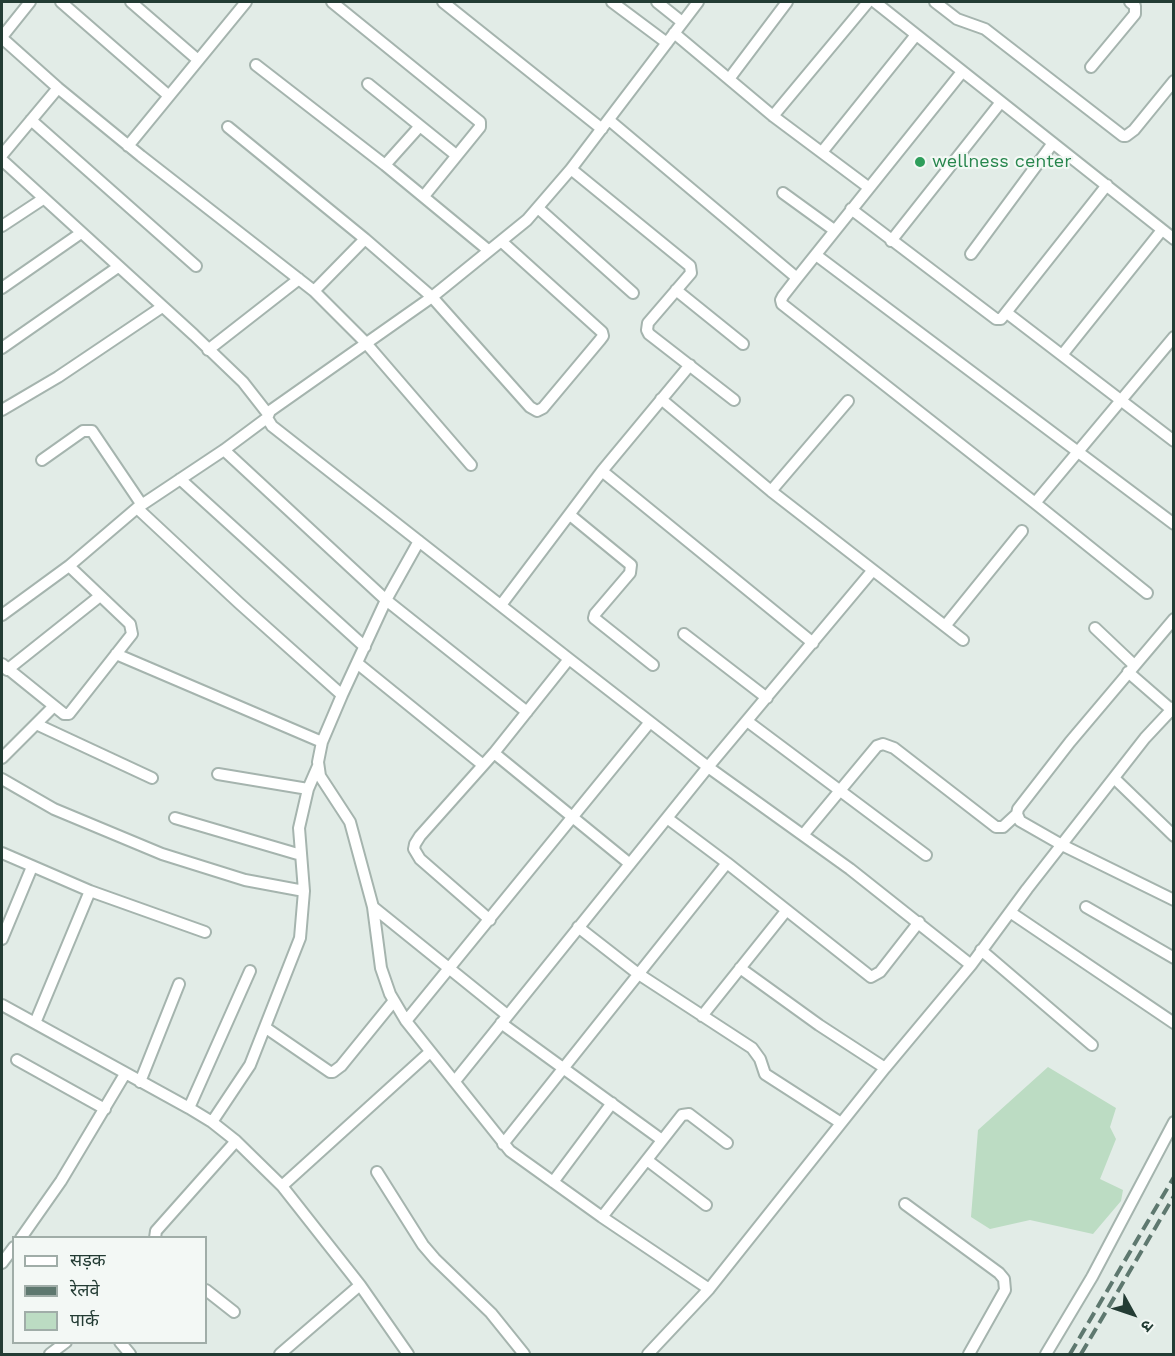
<!DOCTYPE html>
<meta charset="utf-8">
<style>
body{margin:0}
#map{position:relative;width:1175px;height:1356px;overflow:hidden;background:#e2ece7;font-family:"Work Sans","Noto Sans Devanagari",sans-serif}
canvas{display:block}
.frame{position:absolute;inset:0;border:3px solid #233c34;pointer-events:none}
.legend{position:absolute;left:12px;top:1236px;width:195px;height:108px;box-sizing:border-box;background:#f3f8f5;border:2px solid #a0ada8;margin:0;padding:8px 10px;list-style:none;font-size:18px;color:#233c34}
.legend li{display:flex;align-items:center;gap:12px;height:30px}
.legend b{width:30px;border:2px solid #a0ada8}
.north{position:absolute;left:1103px;top:1284px;width:60px;height:60px;-webkit-text-stroke:4px #f3f8f5;paint-order:stroke;rotate:130deg;font-size:16px;font-weight:700;line-height:24px;text-align:center;color:#233c34}
.north::after{content:'';display:block;margin:auto;width:21px;height:27px;background:#233c34;clip-path:polygon(50% 0,100% 100%,50% 72%,0 100%)}
</style>
<div id="map">
<canvas width="1175" height="1356"></canvas>
<div class="frame"></div>
<ul class="legend">
<li><b style="height:8px;background:#fff"></b>सड़क</li>
<li><b style="height:8px;background:#5e786f"></b>रेलवे</li>
<li><b style="height:16px;background:#bcdcc3"></b>पार्क</li>
</ul>
<div class="north">उ</div>
</div>
<script>
const ctx = document.querySelector('canvas').getContext('2d');
ctx.lineJoin = 'round';
function fillPath(path, color) {
  ctx.fillStyle = color;
  ctx.fill(path, 'evenodd');
}
function poly(rows) {
  const path = new Path2D();
  for (const r of rows) {
    path.moveTo(r[0], r[1]);
    for (let i = 2; i < r.length; i += 2) path.lineTo(r[i], r[i + 1]);
  }
  return path;
}
function trace(path, color, width, dash) {
  ctx.strokeStyle = color;
  ctx.lineWidth = width;
  ctx.lineCap = dash ? 'butt' : 'round';
  ctx.setLineDash(dash || []);
  ctx.stroke(path);
}
function label(font, color, halo, rows, align = 'center') {
  ctx.font = font + ' "Work Sans",sans-serif';
  ctx.lineWidth = 4.5;
  ctx.setLineDash([]);
  ctx.textBaseline = 'middle';
  ctx.strokeStyle = halo;
  ctx.fillStyle = color;
  for (const [text, x, y, turn = 0] of rows) {
    ctx.save();
    ctx.translate(x, y);
    ctx.rotate((+turn || 0) * Math.PI / 180);
    ctx.textAlign = isNaN(turn) ? turn : align;
    if (halo) ctx.strokeText(text, 0, 0);
    ctx.fillText(text, 0, 0);
    ctx.restore();
  }
}
const green = poly([
 [1048,1067,1116,1108,1110,1127,1116,1139,1100,1179,1123,1190,1121,1201,1093,1234,1030,1220,990,1229,971,1217,978,1130]
]);
const minor = poly([
 [61,2,169,96],
 [131,2,198,60],
 [332,2,480,122,480,127,424,196],
 [443,2,602,129],
 [612,2,667,43],
 [657,2,682,22],
 [698,2,571,169,527,220,432,297,270,411,267,418,272,426,569,659,708,767,850,869,971,965],
 [875,2,1174,239],
 [935,2,957,19,985,29,1123,136,1126,136,1134,130,1174,81],
 [674,33,773,116,868,187],
 [2,37,30,2],
 [2,38,58,88,141,156,314,291,365,342,471,465],
 [256,65,385,165,488,250],
 [1091,67,1135,14,1135,6,1130,2],
 [962,72,797,278,783,296,781,300,782,304,1035,503,1147,593],
 [729,79,787,2],
 [368,84,456,155],
 [773,116,868,2],
 [31,120,196,266],
 [609,120,797,278],
 [228,127,365,239,432,297,530,407,537,411,543,408,600,340,603,336,602,332,501,241],
 [128,146,246,2],
 [822,152,916,35],
 [2,155,58,88],
 [2,160,194,335,243,382,268,414],
 [385,165,420,126],
 [571,169,690,266,691,273,648,323,647,330,649,334,734,400],
 [783,193,834,230],
 [538,208,633,293],
 [851,209,996,319,1001,319,1107,185],
 [2,226,43,199],
 [891,241,1001,102],
 [971,254,1053,143],
 [816,255,1174,524],
 [2,288,81,233],
 [676,290,743,344],
 [314,291,365,239],
 [1007,313,1174,441],
 [2,348,118,267],
 [208,350,299,279],
 [1062,355,1162,230],
 [661,399,771,491,963,640],
 [2,410,58,377,162,307],
 [224,450,386,600,527,712],
 [42,460,83,431,92,431,142,505],
 [602,471,813,643],
 [180,479,365,647],
 [771,491,848,401],
 [1035,503,1174,337],
 [137,508,239,603,342,695],
 [570,515,631,565,630,573,595,614,594,618,653,665],
 [419,541,386,600,342,695,322,742,318,762,320,776,350,822,373,907,381,968,390,994,406,1021,510,1151,602,1217,709,1289],
 [501,605,602,471,690,365],
 [2,615,69,566,137,508,224,450,267,418],
 [1174,619,1070,742,1018,809,1017,814,1020,821,1062,845,1174,900],
 [945,626,1022,531],
 [1095,628,1134,665],
 [684,634,767,698],
 [116,654,322,742],
 [357,663,483,765],
 [2,664,64,714,69,714,132,634,130,624,69,566],
 [7,670,100,596],
 [1128,672,1174,712],
 [747,721,926,855],
 [36,724,152,778],
 [494,753,630,864],
 [2,758,54,706],
 [218,774,308,789],
 [1114,778,1174,836],
 [2,779,54,809,162,854,245,880,304,891],
 [175,818,301,855],
 [667,818,727,863,871,977,880,972,919,922],
 [803,835,877,746,883,744,894,748,996,827,1003,827,1017,814],
 [2,853,90,891,205,932],
 [373,907,507,1015],
 [1086,907,1174,958],
 [1010,912,1174,1023],
 [490,920,420,859,414,849,415,844,420,836,494,753,569,659],
 [578,927,637,973,752,1048,760,1059,765,1074,841,1123],
 [2,939,32,867],
 [981,950,1092,1045],
 [740,968,819,1025,885,1068],
 [2,1005,189,1108,212,1122,236,1141,282,1186,360,1285,408,1354],
 [702,1016,786,911],
 [406,1021,650,722],
 [35,1023,90,891],
 [501,1023,662,1140],
 [266,1028,330,1072,333,1072,341,1066,393,1002],
 [17,1060,105,1109],
 [455,1081,708,767,873,570],
 [140,1082,179,984],
 [189,1108,250,971],
 [212,1122,250,1065,300,938,304,891,299,828,308,789,318,766],
 [503,1144,727,863],
 [647,1160,706,1205],
 [377,1172,423,1245,435,1259,491,1313,524,1354],
 [553,1182,612,1103],
 [282,1186,430,1052],
 [905,1204,999,1273,1004,1279,1005,1290,969,1354],
 [602,1217,682,1115,689,1114,727,1143],
 [21,1238,61,1181,125,1074],
 [155,1238,156,1231,236,1141],
 [2,1263,14,1247],
 [206,1290,234,1312],
 [120,1342,130,1354],
 [50,1354,66,1342],
 [280,1354,360,1285],
 [648,1354,709,1289,885,1068,971,965,1027,889,1145,738,1174,707],
 [1046,1354,1092,1277,1174,1122]
]);
const rail = poly([
 [1070,1354,1174,1177],
 [1081,1354,1174,1196]
]);
const markers = [
 [920,162,6,"#2e9e5b"]
];
const leisureNames = [
 ["wellness center",932,162]
];
fillPath(green, '#bcdcc3');
trace(minor, '#a5b4ae', 14);
trace(minor, '#fff', 10);
trace(rail, '#5e786f', 4, [12, 6]);
for (const [x, y, r, color] of markers) {
  const dot = new Path2D();
  dot.arc(x, y, r, 0, 2 * Math.PI);
  ctx.fillStyle = color;
  ctx.fill(dot);
  trace(dot, '#f3f8f5', 2);
}
label('18px', '#27864d', '#f3f8f5', leisureNames, 'left');
</script>
